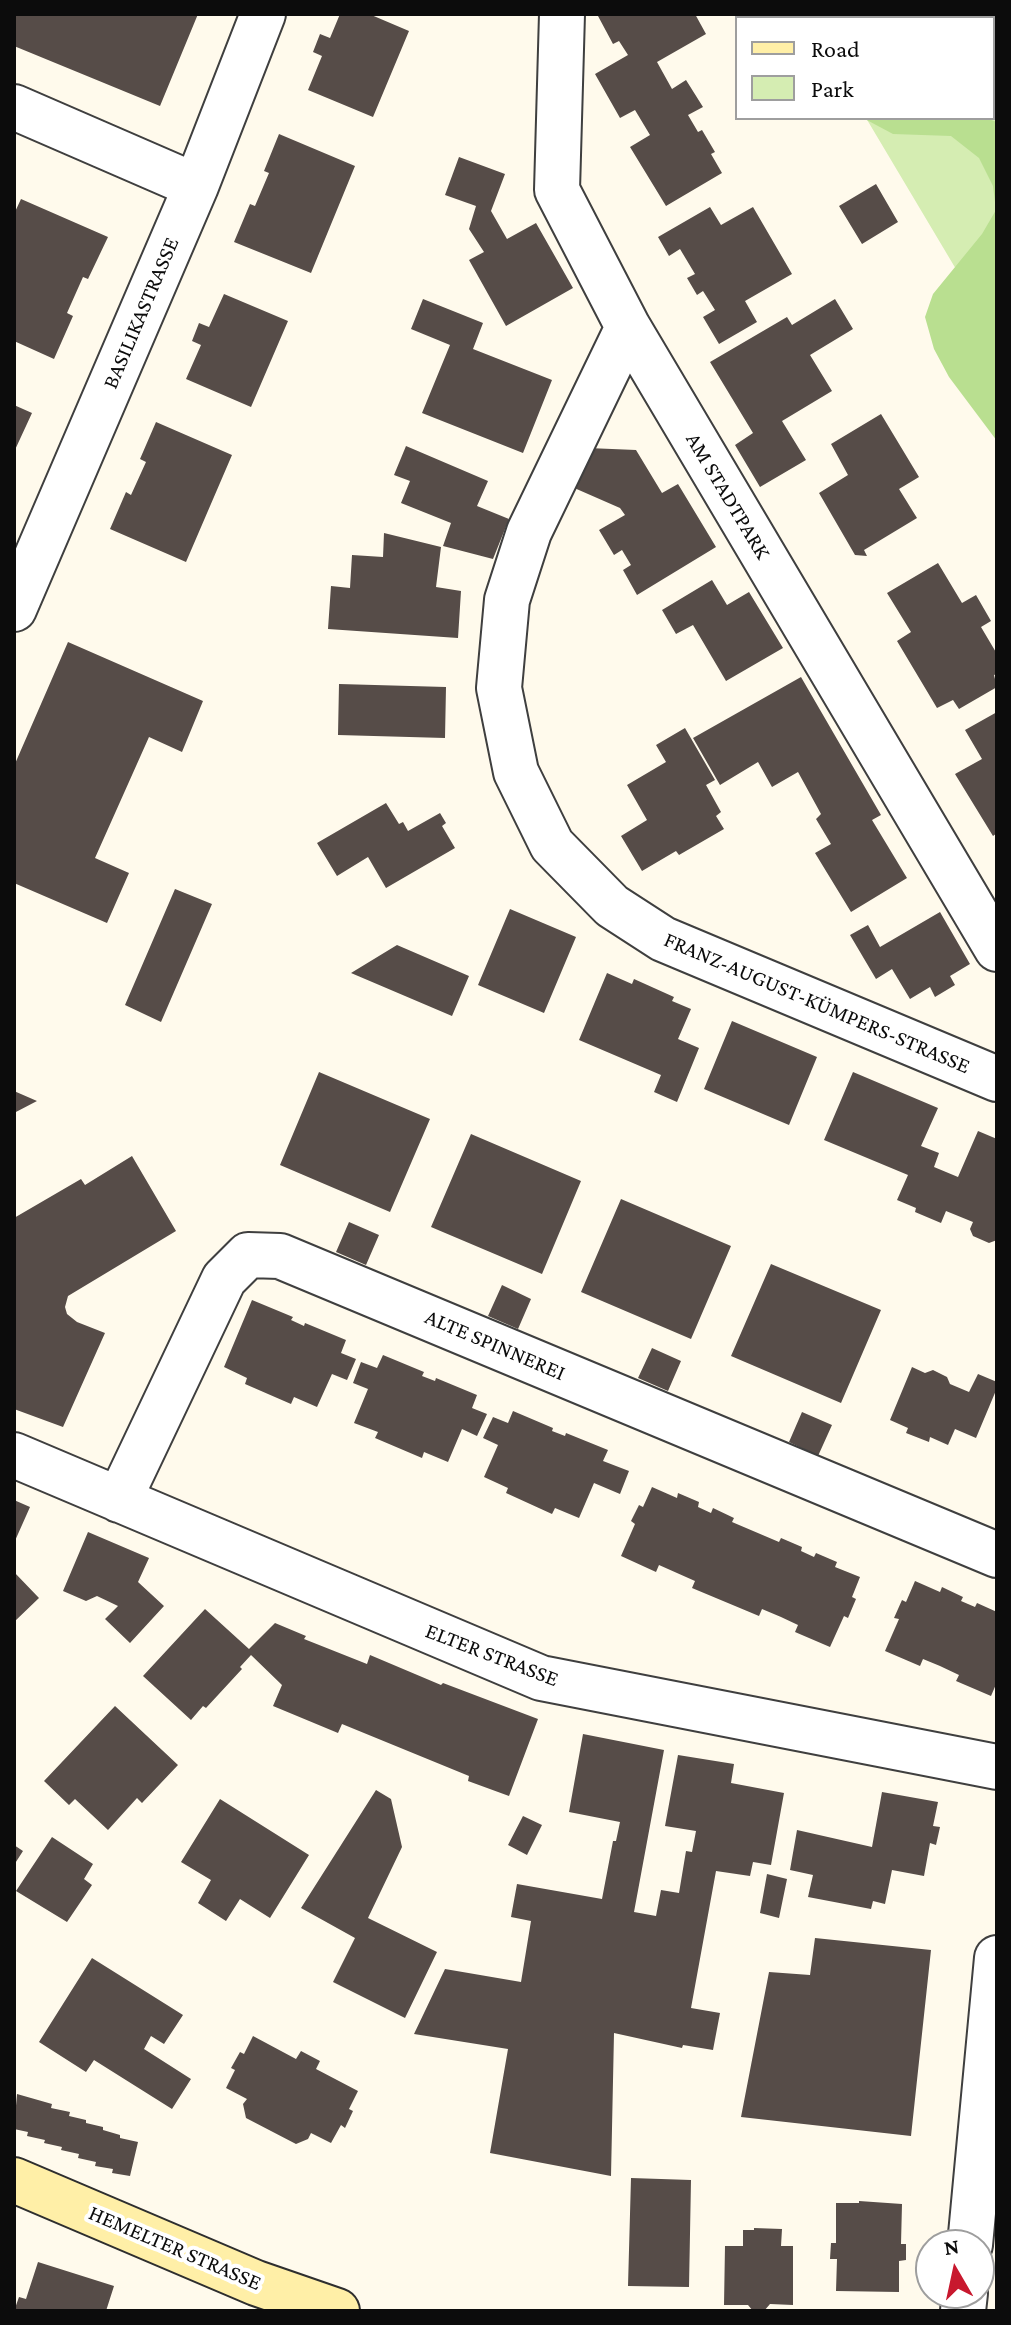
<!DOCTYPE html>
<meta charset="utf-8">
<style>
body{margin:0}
#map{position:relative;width:1011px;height:2325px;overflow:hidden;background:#fffaec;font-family:"Crimson Pro",serif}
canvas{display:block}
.frame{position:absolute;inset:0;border:16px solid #0c0c0c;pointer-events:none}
.legend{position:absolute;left:735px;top:16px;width:260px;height:104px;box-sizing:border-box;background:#fff;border:2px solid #9e9e9e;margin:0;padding:10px 14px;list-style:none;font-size:24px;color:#0c0c0c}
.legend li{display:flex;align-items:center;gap:16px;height:40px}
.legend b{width:40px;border:2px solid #9e9e9e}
.north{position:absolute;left:915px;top:2229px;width:80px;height:80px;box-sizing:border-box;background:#fff;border:2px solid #9e9e9e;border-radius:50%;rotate:351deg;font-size:22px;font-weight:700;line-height:32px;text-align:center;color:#0c0c0c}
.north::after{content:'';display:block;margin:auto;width:28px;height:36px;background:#c8182e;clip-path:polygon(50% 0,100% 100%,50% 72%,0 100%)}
</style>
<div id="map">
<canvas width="1011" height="2325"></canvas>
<div class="frame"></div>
<ul class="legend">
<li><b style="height:10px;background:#ffefa7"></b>Road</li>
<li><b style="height:22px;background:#d5edb2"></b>Park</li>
</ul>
<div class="north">N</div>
</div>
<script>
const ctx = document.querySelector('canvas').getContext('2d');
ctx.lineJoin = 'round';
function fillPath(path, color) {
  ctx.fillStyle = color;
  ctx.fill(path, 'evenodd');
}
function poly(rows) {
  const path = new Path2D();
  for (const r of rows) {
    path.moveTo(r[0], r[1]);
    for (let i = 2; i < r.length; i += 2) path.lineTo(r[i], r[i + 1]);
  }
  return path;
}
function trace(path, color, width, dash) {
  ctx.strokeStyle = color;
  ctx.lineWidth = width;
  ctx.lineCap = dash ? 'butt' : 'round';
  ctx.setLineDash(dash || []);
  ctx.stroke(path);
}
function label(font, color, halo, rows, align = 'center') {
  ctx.font = font + ' "Crimson Pro",serif';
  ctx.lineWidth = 8;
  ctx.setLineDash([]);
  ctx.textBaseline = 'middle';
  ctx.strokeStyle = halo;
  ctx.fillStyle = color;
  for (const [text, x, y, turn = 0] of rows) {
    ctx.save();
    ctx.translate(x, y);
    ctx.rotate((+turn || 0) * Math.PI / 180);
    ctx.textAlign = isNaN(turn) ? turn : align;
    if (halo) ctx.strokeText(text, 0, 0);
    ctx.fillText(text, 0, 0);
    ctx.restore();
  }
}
const green = poly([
 [804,14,997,14,997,338,866,118,993,118,993,18,807,18]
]);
const forest = poly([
 [858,14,992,14,997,18,997,68,993,67,993,18,861,18],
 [863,118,985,118,997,122,997,441,949,377,934,349,925,317,933,294,982,234,996,210,993,186,979,158,951,136,893,134]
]);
const water = poly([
 [795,14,858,14,861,18,796,18,795,14]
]);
const building = poly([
 [14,14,198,14,160,106,14,46],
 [340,14,369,14,409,31,373,117,308,90,322,56,313,52,320,34,330,38],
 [602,14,695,14,706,34,657,62,672,89,686,80,703,107,688,115,698,132,702,130,715,152,711,154,722,173,666,206,630,147,650,135,635,110,620,118,595,74,628,55,619,41,613,44,598,16],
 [279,134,355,166,311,273,234,242,250,204,255,206,269,173,264,171],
 [459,157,505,174,491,211,507,239,536,223,573,288,506,326,469,260,484,252,469,229,476,206,445,195],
 [876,184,898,222,862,244,839,206],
 [21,199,108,237,88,279,83,277,67,313,73,316,54,359,14,341,14,214],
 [710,207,721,225,753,207,792,274,745,301,757,322,719,344,703,317,715,310,703,291,697,295,687,278,695,274,680,249,669,256,658,237],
 [224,294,288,321,251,407,186,379,201,345,192,341,199,323,209,327],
 [423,299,483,323,473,349,552,380,523,453,422,413,450,345,411,329],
 [835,299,853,329,810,355,832,391,782,421,806,460,760,487,735,445,753,433,710,362,787,317,792,325],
 [14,405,32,413,14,452],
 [881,414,919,477,899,489,917,518,864,550,867,556,855,555,819,493,848,475,831,444],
 [156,422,232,455,186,562,110,529,126,492,131,495,146,462,140,459],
 [406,446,488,481,477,506,509,519,493,559,443,546,451,523,401,503,410,481,394,475],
 [588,448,636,450,662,493,678,484,716,547,637,595,623,570,631,565,622,550,614,555,599,530,625,515,620,508,572,487],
 [384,533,441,547,436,587,461,591,458,638,328,629,331,586,350,588,352,555,383,557],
 [938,563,962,603,976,595,991,621,981,627,997,654,997,674,994,675,997,687,959,709,953,700,937,708,897,641,911,632,887,593],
 [712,580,727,605,749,592,783,648,726,681,693,625,676,634,662,610],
 [68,642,203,701,182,752,149,737,95,858,129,873,107,923,14,883,14,766],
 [801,677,881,815,872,820,907,878,851,912,815,853,831,844,816,819,821,814,798,772,772,787,758,762,720,785,693,738],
 [339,684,446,687,445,738,338,735],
 [997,712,997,833,993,836,955,774,982,759,965,730],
 [685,728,715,780,706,785,721,812,716,816,724,829,679,855,676,851,642,871,621,836,647,820,627,785,666,762,656,745],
 [386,803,399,824,403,822,408,831,440,813,446,823,442,826,455,848,386,888,368,857,337,876,317,843],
 [175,889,212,904,161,1022,125,1005],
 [510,909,576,937,544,1013,478,985],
 [940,912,970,964,950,976,955,985,935,997,930,987,910,999,892,969,876,979,850,935,868,925,880,947],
 [397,945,469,976,452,1016,351,973],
 [607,973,632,984,634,979,674,997,672,1001,691,1009,678,1039,699,1048,677,1102,654,1092,661,1075,579,1040],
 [732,1021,817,1057,789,1125,704,1089],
 [319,1072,430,1119,390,1212,280,1165],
 [853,1072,938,1108,921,1146,939,1153,934,1167,958,1177,978,1131,997,1139,997,1240,989,1243,973,1236,970,1229,973,1222,946,1211,941,1223,915,1212,916,1208,897,1200,908,1175,824,1140],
 [14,1091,37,1101,14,1113],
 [471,1134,581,1181,542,1274,431,1227],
 [132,1156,176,1231,68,1296,65,1307,67,1314,77,1322,105,1333,63,1427,14,1409,14,1218,81,1179,85,1185],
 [621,1199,731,1246,691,1339,581,1292],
 [349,1222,379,1235,366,1265,336,1252],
 [771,1264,881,1310,841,1403,731,1356],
 [502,1285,531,1299,518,1329,488,1316],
 [252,1300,293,1317,291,1320,304,1326,305,1323,346,1340,341,1353,356,1359,347,1380,332,1374,317,1407,294,1397,291,1404,245,1384,247,1378,224,1367],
 [652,1348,681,1361,668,1391,638,1378],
 [383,1355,424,1372,422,1376,435,1381,436,1378,477,1395,472,1408,487,1414,477,1436,462,1429,448,1462,424,1452,422,1458,375,1438,378,1432,354,1423,368,1389,353,1383,361,1362,377,1368],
 [912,1367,925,1373,933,1370,947,1377,950,1384,969,1392,978,1374,997,1382,997,1388,976,1438,955,1429,948,1445,930,1437,929,1442,906,1433,908,1428,890,1420],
 [513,1411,553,1428,552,1431,565,1436,566,1433,608,1450,603,1461,629,1471,620,1494,594,1483,579,1518,555,1508,552,1514,506,1493,508,1488,484,1477,498,1445,483,1438,493,1417,508,1423],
 [802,1412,832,1425,818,1456,789,1442],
 [652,1487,677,1498,678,1493,699,1502,698,1507,711,1513,713,1508,734,1518,732,1522,779,1542,781,1538,802,1547,801,1551,814,1557,816,1553,837,1562,835,1567,860,1577,852,1597,856,1599,848,1618,844,1616,830,1647,795,1632,798,1625,781,1617,762,1609,759,1616,692,1588,695,1581,659,1565,656,1572,621,1556,635,1524,631,1521,639,1505,643,1507],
 [14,1500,30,1507,14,1543],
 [88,1532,149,1558,138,1582,164,1606,130,1643,105,1619,118,1606,97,1596,86,1601,63,1591],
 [14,1572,39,1598,14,1622],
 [915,1581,940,1592,942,1587,963,1597,961,1601,975,1607,977,1603,997,1612,997,1682,991,1696,956,1681,959,1675,940,1666,923,1659,920,1666,885,1651,899,1619,894,1618,902,1600,906,1602],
 [205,1609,249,1649,275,1623,306,1636,304,1639,367,1664,370,1655,441,1685,443,1683,538,1719,509,1796,468,1781,469,1776,342,1724,338,1733,273,1706,282,1685,251,1655,240,1667,242,1669,206,1708,203,1706,191,1720,143,1676],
 [115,1706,178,1765,142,1803,137,1798,108,1830,75,1799,69,1805,44,1781],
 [583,1734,664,1750,634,1912,656,1916,661,1890,679,1893,686,1851,692,1852,696,1831,665,1826,678,1755,734,1764,731,1783,784,1793,771,1865,753,1862,750,1876,716,1871,691,2008,720,2013,713,2050,683,2045,682,2048,614,2033,611,2176,490,2153,508,2049,414,2034,445,1969,521,1982,531,1921,511,1917,517,1884,602,1899,613,1841,616,1841,620,1822,569,1812],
 [376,1790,391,1799,402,1847,368,1918,437,1952,405,2018,333,1982,355,1938,301,1908],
 [882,1792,938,1802,933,1826,940,1827,936,1845,930,1843,924,1876,892,1870,885,1904,873,1901,871,1909,808,1897,813,1875,790,1870,797,1830,872,1847],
 [220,1799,309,1855,270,1918,240,1899,226,1921,198,1903,211,1880,181,1862],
 [523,1816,542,1825,527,1855,508,1845],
 [52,1837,93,1864,84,1879,92,1885,67,1922,16,1891],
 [14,1845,23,1851,14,1865],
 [767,1874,787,1879,779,1918,760,1913],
 [815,1938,931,1950,911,2136,741,2117,769,1972,810,1975],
 [92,1958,183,2015,164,2044,151,2036,144,2049,191,2079,172,2109,94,2060,86,2072,39,2042],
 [253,2036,296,2059,301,2051,320,2061,316,2069,358,2091,349,2109,353,2111,345,2128,341,2125,331,2143,311,2133,308,2139,296,2144,246,2118,243,2104,247,2099,226,2088,235,2070,231,2068,240,2052,244,2054],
 [17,2094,52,2104,51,2108,70,2112,69,2116,86,2120,86,2123,103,2127,103,2130,120,2135,120,2138,138,2142,130,2176,112,2173,113,2169,95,2166,96,2162,78,2158,79,2154,61,2150,62,2147,44,2143,45,2140,27,2136,28,2132,14,2129],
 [631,2178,691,2180,689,2287,628,2286],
 [859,2201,902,2204,901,2244,906,2244,906,2260,899,2261,899,2292,836,2291,837,2259,830,2259,831,2243,836,2243,836,2203,859,2203],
 [754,2228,782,2229,781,2246,793,2246,793,2305,770,2304,764,2311,753,2311,748,2305,724,2305,725,2246,743,2246,743,2230,754,2230],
 [38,2262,114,2286,106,2311,14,2311,19,2297,26,2299]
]);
const street = poly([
 [562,14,557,190,628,327,997,949],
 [14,107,196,186],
 [628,327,529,532,507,600,499,688,516,772,552,845,612,906,663,939,997,1079],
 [14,609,196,186,263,14],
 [14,1455,541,1678,997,1767],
 [119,1500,224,1279,248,1255,280,1256,997,1555],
 [970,2245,997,1958],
 [963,2311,965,2293]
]);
const secondary = poly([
 [14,2180,256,2283,337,2311]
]);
const streetNames = [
 ["BASILIKASTRASSE",141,313,-67],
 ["AM STADTPARK",728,496,59],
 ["FRANZ-AUGUST-KÜMPERS-STRASSE",817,1003,23],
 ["ALTE SPINNEREI",495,1345,23],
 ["ELTER STRASSE",492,1655,21],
 ["HEMELTER STRASSE",175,2248,23]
];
fillPath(green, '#d5edb2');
fillPath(forest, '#b9df90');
fillPath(water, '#abe3fc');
trace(water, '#2ca1d9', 2);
fillPath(building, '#564c48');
trace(street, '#3f3f3f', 48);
trace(secondary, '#2e2e2e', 48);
trace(street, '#fff', 44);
trace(secondary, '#ffefa7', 44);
label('22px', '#0c0c0c', '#fff', streetNames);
</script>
